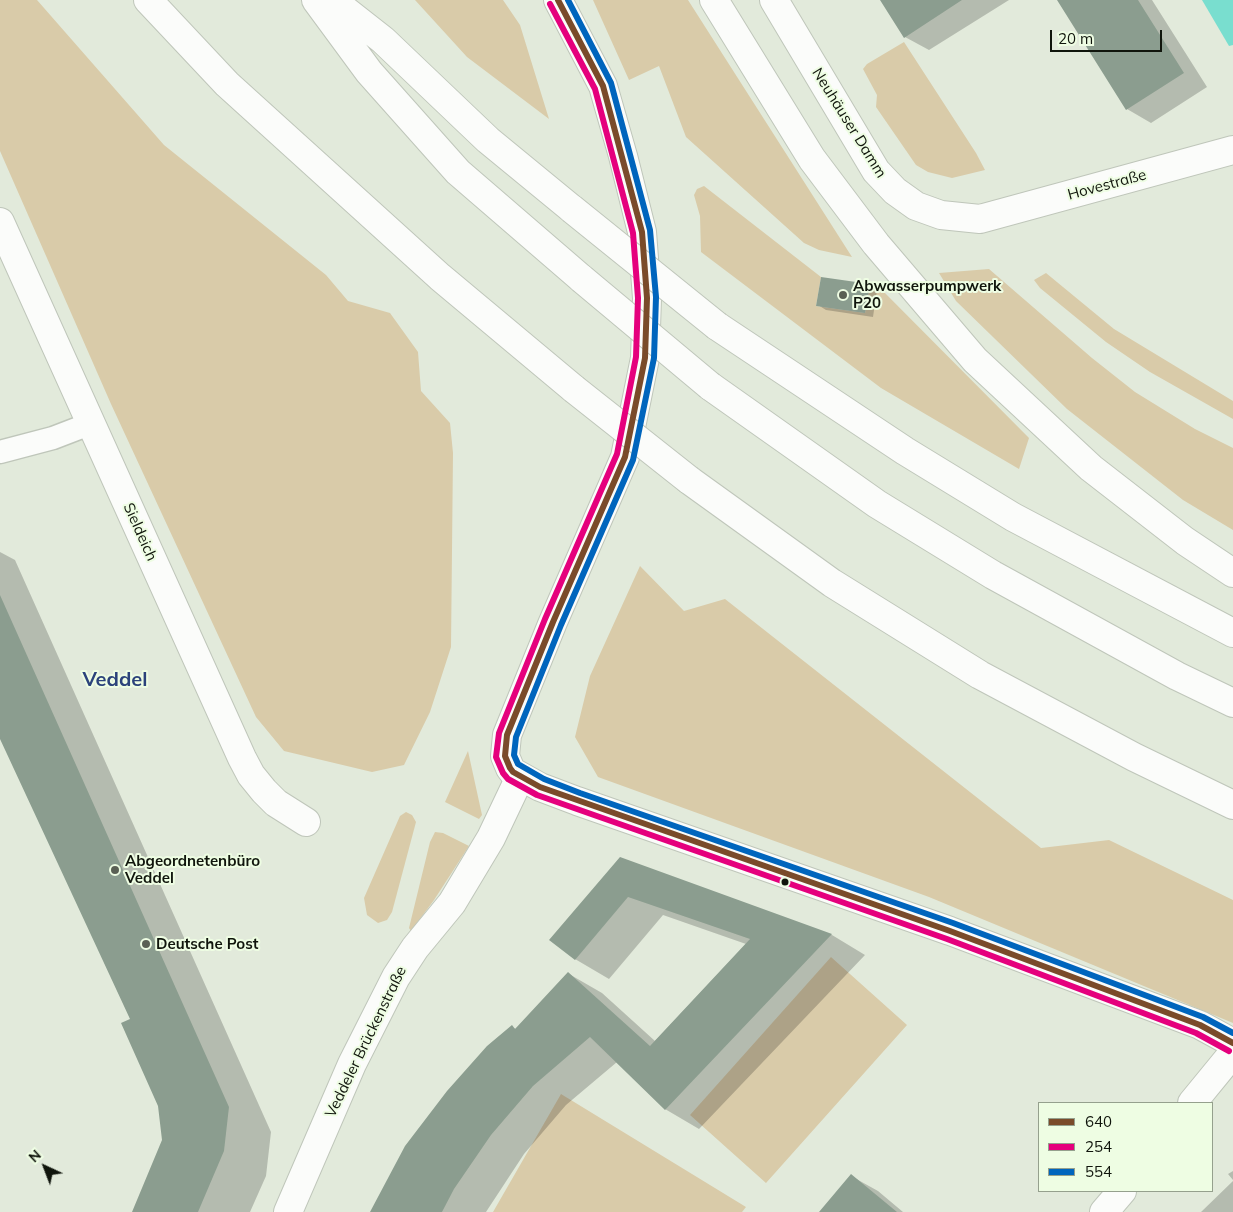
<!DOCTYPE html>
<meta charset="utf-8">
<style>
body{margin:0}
#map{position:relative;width:1233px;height:1212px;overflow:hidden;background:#e2eadb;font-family:Mulish,sans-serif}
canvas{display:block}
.legend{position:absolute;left:1038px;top:1102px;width:175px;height:90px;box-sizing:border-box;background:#eefde3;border:1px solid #95a08d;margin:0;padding:6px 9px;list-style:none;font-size:15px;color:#10150c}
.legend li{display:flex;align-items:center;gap:10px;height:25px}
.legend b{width:25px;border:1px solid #95a08d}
.north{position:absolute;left:20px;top:1142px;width:50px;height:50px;-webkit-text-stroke:4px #eefde3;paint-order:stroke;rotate:317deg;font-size:14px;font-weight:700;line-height:20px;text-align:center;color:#10150c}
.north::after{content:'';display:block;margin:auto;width:18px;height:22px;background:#10150c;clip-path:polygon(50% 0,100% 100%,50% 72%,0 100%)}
.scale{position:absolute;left:1050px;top:30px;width:112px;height:22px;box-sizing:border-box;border:2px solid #10150c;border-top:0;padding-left:6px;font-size:15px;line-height:18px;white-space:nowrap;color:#10150c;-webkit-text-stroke:4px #eefde3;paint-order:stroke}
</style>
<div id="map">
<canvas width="1233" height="1212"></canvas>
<ul class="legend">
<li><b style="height:6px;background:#7a4b2a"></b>640</li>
<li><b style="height:6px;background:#e5007d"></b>254</li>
<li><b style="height:6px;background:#0065bd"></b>554</li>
</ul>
<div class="north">N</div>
<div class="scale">20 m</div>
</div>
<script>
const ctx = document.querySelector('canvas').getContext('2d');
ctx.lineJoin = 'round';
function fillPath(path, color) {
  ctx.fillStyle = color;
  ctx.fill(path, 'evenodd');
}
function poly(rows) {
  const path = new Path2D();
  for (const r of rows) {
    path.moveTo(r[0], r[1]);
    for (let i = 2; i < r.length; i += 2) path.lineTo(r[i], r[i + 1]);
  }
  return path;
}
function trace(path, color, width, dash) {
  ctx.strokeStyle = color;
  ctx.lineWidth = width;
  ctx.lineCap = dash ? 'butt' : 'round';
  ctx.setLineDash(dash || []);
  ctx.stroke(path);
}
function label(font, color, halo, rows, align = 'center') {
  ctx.font = font + ' Mulish,sans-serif';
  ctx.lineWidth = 4;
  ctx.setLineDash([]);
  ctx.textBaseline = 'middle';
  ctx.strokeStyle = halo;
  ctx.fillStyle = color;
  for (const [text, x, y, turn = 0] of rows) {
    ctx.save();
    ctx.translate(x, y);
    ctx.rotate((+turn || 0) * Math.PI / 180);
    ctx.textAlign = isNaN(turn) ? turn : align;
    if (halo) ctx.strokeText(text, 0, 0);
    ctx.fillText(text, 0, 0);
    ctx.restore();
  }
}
const green = poly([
 [0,0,37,0,164,145,326,275,348,301,390,313,418,352,421,391,450,423,453,453,451,647,430,712,404,765,372,772,284,751,256,717,111,404,0,151],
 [415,0,503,0,520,25,549,119,467,57],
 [593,0,688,0,852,257,819,250,804,243,686,137,659,66,629,80],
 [904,42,976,153,985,170,952,178,928,172,916,165,876,107,877,95,863,69,867,64],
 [704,186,821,277,816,306,865,313,870,284,880,288,1029,438,1019,469,881,388,701,252,700,216,694,195,697,189],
 [989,269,1092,358,1135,392,1195,429,1233,448,1233,530,1183,500,1067,409,956,301,939,273],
 [1046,273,1114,329,1233,401,1233,419,1150,372,1106,342,1040,288,1034,280],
 [640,566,684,611,725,599,1041,848,1109,840,1233,900,1233,1023,929,897,598,777,575,737,590,676],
 [468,751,482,815,479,819,445,802],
 [406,812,412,815,416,822,392,912,387,920,378,923,367,915,364,898,400,816],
 [435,832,443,833,469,846,434,900,411,931,409,928,430,842],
 [831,957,907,1025,766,1183,690,1115],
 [561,1094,746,1207,742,1212,493,1212]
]);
const water = poly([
 [1202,0,1233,0,1233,45,1229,46]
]);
const shadow = poly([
 [899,0,1009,0,929,50,905,37],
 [1058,0,1152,0,1207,87,1151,123,1127,109],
 [869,285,877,290,873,317,826,310,818,305],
 [0,552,15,560,271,1132,266,1176,250,1212,133,1212,163,1140,159,1106,131,1020,0,736],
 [620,858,832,935,865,955,699,1129,665,1109,617,1062,566,1105,524,1154,486,1212,373,1212,512,1027,516,1029,569,974,602,993,655,1041,746,944,663,915,609,979,575,959],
 [1233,1171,1233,1180,1228,1174],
 [851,1176,878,1191,903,1212,822,1212],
 [1233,1181,1233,1212,1201,1212]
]);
const building = poly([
 [880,0,962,0,904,38],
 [1057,0,1138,0,1184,73,1126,110],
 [821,277,870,284,865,313,816,306],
 [0,595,229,1107,224,1151,198,1212,132,1212,162,1140,158,1106,121,1023,130,1019,0,739],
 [620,857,832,934,665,1110,590,1037,533,1086,491,1135,454,1189,442,1212,370,1212,405,1146,447,1091,487,1046,512,1025,515,1029,568,972,650,1046,750,939,628,897,575,960,549,940],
 [851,1174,897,1212,819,1212]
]);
const pedestrian = poly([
 [0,452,53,438,92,423]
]);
const minor = poly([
 [774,0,876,171,895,191,916,206,941,215,980,219,1233,150],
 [0,222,242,758,251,775,264,791,276,803,306,822],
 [1192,1103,1233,1053],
 [288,1212,352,1064,396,977,415,948,452,903,491,838,520,777],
 [1104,1212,1122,1191]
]);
const tertiary = poly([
 [558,0,603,86,623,156,642,232,647,298,645,358,625,457,553,622,507,735,505,756,510,768,513,772,540,787,577,801,950,931,1200,1025,1233,1043]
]);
const motorway = poly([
 [148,0,227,84,440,277,574,389],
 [316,0,369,72,458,172,582,279],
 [332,0,383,40,488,140,572,209],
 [714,0,812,159,876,244,975,360,1091,468,1185,541,1233,573],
 [717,326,905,451,1013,517,1233,633],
 [710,386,877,504,993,575,1177,676,1233,703],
 [689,480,832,583,980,675,1134,757,1233,805]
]);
const motorwayBridge = poly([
 [572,209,717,326],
 [582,279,710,386],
 [574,389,689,480]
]);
const bus1 = poly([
 [558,0,603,86,642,232,647,298,645,358,625,457,553,622,507,735,505,756,510,768,513,772,540,787,950,931,1200,1025,1233,1043]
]);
const bus2 = poly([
 [550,4,595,89,633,233,638,298,636,357,617,454,545,619,499,733,496,757,503,773,508,779,537,795,947,939,1196,1033,1229,1051]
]);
const bus3 = poly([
 [568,0,611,83,650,230,656,297,654,358,633,460,561,625,516,737,514,755,518,764,544,779,580,793,953,923,1203,1017,1233,1033]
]);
const markers = [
 [843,295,5,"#5a6054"],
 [115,870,5,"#5a6054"],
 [785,882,4.5,"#10150c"],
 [146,944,5,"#5a6054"]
];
const streetNames = [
 ["Neuhäuser Damm",849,123,58],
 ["Hovestraße",1107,185,-15],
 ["Sieldeich",140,532,66],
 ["Veddeler Brückenstraße",366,1042,-64]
];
const poiNames = [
 ["Abwasserpumpwerk",853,286],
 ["P20",853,303],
 ["Abgeordnetenbüro",125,861],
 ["Veddel",125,878],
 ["Deutsche Post",156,944]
];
const districtNames = [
 ["Veddel",115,680]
];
fillPath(green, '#d9cba9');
fillPath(water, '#79decf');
fillPath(shadow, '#0003');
fillPath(building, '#8b9d8f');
trace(pedestrian, '#bfc6ba', 25);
trace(minor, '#bfc6ba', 30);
trace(tertiary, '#bfc6ba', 30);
trace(motorway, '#bfc6ba', 30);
trace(pedestrian, '#fbfcfa', 22);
trace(minor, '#fbfcfa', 28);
trace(tertiary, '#fbfcfa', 28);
trace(motorway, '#fbfcfa', 28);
trace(motorwayBridge, '#bfc6ba', 30, []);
trace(motorwayBridge, '#fbfcfa', 28);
trace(bus1, '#7a4b2a', 6);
trace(bus2, '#e5007d', 6);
trace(bus3, '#0065bd', 6);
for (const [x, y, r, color] of markers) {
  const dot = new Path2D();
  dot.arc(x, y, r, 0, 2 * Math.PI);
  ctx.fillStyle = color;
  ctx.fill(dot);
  trace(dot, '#eefde3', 2);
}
label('15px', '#10150c', '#eefde3', streetNames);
label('bold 15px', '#10150c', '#eefde3', poiNames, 'left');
label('bold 20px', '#2c437b', '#eefde3', districtNames);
</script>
